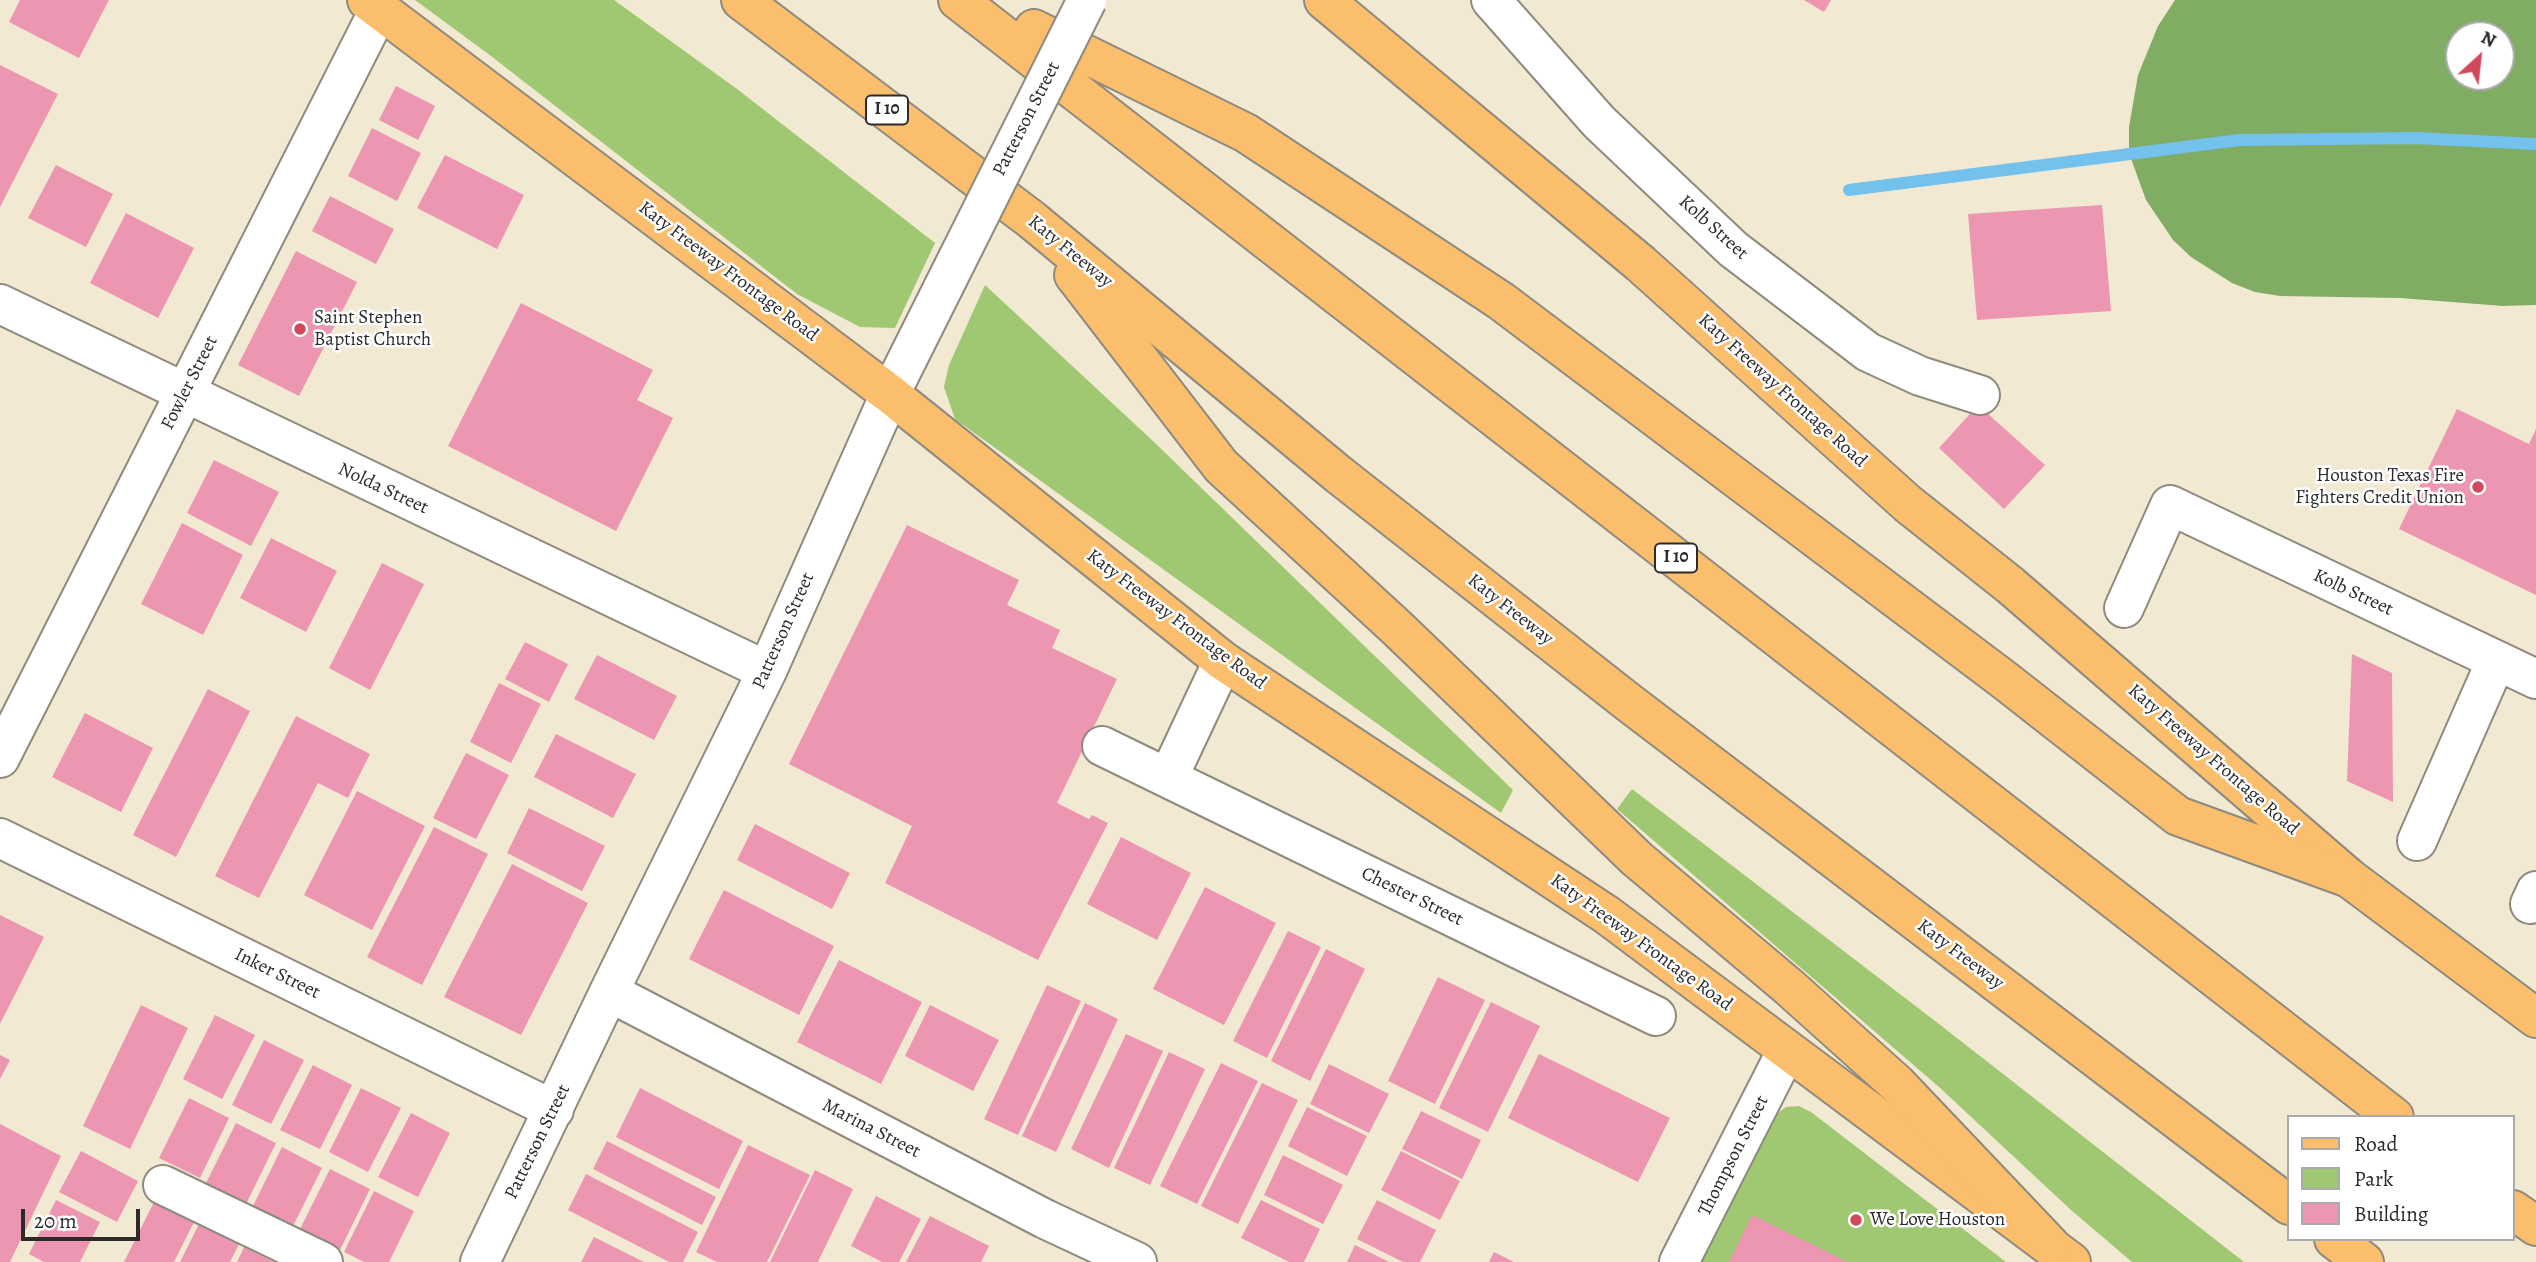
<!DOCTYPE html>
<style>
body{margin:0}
#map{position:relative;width:2536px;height:1262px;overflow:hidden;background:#f2e9d2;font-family:Alegreya,serif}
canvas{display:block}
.legend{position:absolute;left:2287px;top:1115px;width:228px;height:126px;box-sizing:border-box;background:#fff;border:2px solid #aaa;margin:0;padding:9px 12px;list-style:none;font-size:21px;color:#2b2b2b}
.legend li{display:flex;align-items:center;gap:14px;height:35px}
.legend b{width:35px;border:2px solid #aaa}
.north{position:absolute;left:2445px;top:21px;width:70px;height:70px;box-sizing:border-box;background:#fff;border:2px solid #aaa;border-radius:50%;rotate:27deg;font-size:19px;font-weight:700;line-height:28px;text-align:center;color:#2b2b2b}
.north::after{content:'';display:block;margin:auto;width:24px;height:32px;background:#d1495b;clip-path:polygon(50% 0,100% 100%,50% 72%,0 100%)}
.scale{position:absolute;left:21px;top:1209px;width:119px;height:32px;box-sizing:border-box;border:4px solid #2b2b2b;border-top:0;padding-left:9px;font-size:21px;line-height:24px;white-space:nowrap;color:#2b2b2b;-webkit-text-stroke:5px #fff;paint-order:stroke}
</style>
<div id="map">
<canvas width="2536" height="1262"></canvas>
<ul class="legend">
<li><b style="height:9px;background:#fabe6d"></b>Road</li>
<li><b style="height:19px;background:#a0c772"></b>Park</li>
<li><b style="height:19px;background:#ed96b1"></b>Building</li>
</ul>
<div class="north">N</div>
<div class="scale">20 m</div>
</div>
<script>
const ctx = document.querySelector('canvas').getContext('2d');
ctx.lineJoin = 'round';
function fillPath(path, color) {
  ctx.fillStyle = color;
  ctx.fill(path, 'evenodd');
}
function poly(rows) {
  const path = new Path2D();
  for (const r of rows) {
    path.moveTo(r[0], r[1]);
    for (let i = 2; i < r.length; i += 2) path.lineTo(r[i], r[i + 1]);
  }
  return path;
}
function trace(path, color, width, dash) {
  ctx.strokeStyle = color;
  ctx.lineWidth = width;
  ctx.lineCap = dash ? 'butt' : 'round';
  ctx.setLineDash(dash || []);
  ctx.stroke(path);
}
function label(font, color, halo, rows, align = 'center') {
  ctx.font = font + ' Alegreya,serif';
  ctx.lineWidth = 5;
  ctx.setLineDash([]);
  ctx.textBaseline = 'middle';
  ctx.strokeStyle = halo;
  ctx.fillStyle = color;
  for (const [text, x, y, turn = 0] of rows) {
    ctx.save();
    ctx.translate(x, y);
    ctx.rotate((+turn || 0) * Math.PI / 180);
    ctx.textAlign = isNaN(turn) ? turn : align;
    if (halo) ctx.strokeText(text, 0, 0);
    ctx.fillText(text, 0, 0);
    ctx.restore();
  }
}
const green = poly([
 [415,0,614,0,737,89,935,243,895,328,860,327,797,294,491,56],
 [985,285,1153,441,1513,790,1501,813,955,419,944,387,949,365],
 [1632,789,1939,1024,2244,1262,2132,1262,2071,1210,1939,1087,1617,809],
 [1799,1106,1811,1112,2006,1262,1691,1262,1770,1119,1786,1107]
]);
const forest = poly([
 [2175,0,2536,0,2536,305,2503,306,2400,298,2280,296,2255,292,2232,283,2191,257,2173,240,2146,200,2129,153,2129,127,2138,75,2158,26],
 [2459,35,2501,35,2501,77,2459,77]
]);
const stream = poly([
 [1849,190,2239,140,2416,138,2536,144]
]);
const building = poly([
 [20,0,109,0,79,58,9,22],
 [1804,0,1831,0,1824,12],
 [0,65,58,94,0,207],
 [396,86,435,106,418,140,379,120],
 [372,128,421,153,397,201,348,176],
 [445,155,524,195,497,249,417,208],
 [56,165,113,194,86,247,28,218],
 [330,196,394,229,376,264,312,231],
 [2102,205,2111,311,1977,320,1968,214],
 [126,213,194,248,158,318,90,283],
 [296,251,357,282,299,396,238,365],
 [521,303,653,370,637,400,673,418,616,531,448,446],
 [1978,405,2045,465,2004,509,1939,448],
 [2457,409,2529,444,2536,429,2536,595,2399,529],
 [214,460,279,492,251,546,187,513],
 [182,523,243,555,203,635,141,604],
 [907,525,1019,580,1007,605,1060,630,1052,648,1117,679,1057,803,1089,819,1092,815,1108,823,1038,960,885,883,912,826,789,764],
 [271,538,337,571,306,632,240,598],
 [382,563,424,584,370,690,329,668],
 [525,642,568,664,549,702,505,679],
 [2352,654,2392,673,2393,802,2347,781],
 [597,655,677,696,654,740,574,699],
 [499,683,541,704,511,763,470,742],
 [208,689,250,711,176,857,133,835],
 [85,713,153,748,121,812,52,777],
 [296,716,370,754,348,798,318,783,259,898,215,876],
 [556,734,636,774,613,818,534,777],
 [466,753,509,775,476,839,433,818],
 [357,791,425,826,372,930,304,895],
 [529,808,605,846,582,891,507,853],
 [755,824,850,873,832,909,737,860],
 [434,827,488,854,422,985,367,957],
 [1121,837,1191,873,1157,940,1087,904],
 [512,864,588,903,521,1035,444,997],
 [1205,887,1276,923,1224,1025,1153,989],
 [724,890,834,946,799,1015,689,959],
 [0,915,44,937,0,1024],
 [1288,931,1321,947,1267,1058,1233,1041],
 [1326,949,1365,969,1310,1081,1271,1061],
 [839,960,922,1002,881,1084,797,1042],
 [1438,977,1485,1000,1435,1104,1388,1081],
 [1047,985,1081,1001,1018,1135,984,1119],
 [1491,1002,1540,1026,1488,1132,1439,1108],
 [1085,1003,1118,1019,1056,1152,1022,1136],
 [141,1005,188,1028,130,1149,83,1126],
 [930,1005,999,1040,973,1091,905,1056],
 [215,1015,255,1035,222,1099,183,1079],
 [1126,1034,1163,1051,1109,1168,1071,1149],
 [264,1040,304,1060,271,1124,232,1105],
 [1169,1052,1205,1069,1150,1185,1114,1168],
 [1539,1054,1670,1118,1638,1182,1508,1118],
 [0,1055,10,1060,0,1079],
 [1221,1063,1258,1081,1197,1204,1160,1186],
 [1329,1064,1389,1094,1369,1133,1310,1104],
 [313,1065,352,1085,320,1149,280,1130],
 [1262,1083,1298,1100,1238,1224,1201,1206],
 [361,1088,401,1108,368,1172,329,1152],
 [640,1088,743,1141,719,1189,616,1137],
 [189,1098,229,1118,200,1178,159,1158],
 [1307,1107,1367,1136,1347,1176,1288,1146],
 [1421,1111,1481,1140,1462,1179,1402,1149],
 [411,1113,450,1133,418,1197,378,1177],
 [236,1123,276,1143,246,1204,206,1183],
 [0,1124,61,1156,10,1262,0,1262],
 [607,1141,716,1197,702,1225,593,1169],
 [748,1145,810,1175,767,1262,717,1262,696,1252],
 [282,1147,322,1168,292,1228,252,1208],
 [81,1151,138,1181,117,1222,59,1192],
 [1401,1151,1460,1181,1440,1220,1381,1190],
 [1283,1155,1343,1185,1323,1224,1264,1195],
 [330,1169,370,1189,340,1250,300,1229],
 [815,1170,853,1189,818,1262,770,1262],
 [586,1174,698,1232,683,1262,669,1262,568,1210],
 [374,1191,414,1211,389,1262,364,1262,344,1252],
 [876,1196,921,1219,899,1262,882,1262,851,1246],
 [56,1200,100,1222,80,1262,44,1262,29,1254],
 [1261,1200,1320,1229,1304,1262,1289,1262,1241,1238],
 [1377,1200,1436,1230,1420,1262,1403,1262,1357,1239],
 [154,1202,194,1222,174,1262,124,1262],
 [1752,1215,1848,1262,1729,1262],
 [930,1216,989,1246,981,1262,906,1262],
 [199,1224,239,1244,230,1262,180,1262],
 [594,1237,644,1262,581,1262],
 [1355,1245,1389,1262,1347,1262],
 [244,1247,274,1262,237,1262],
 [1494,1252,1514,1262,1489,1262]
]);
const minor = poly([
 [1491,0,1599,122,1733,249,1868,352,1920,376,1980,395],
 [0,304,767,671],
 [2124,608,2170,505,2536,679],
 [1102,746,1656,1016],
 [0,758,380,8],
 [1168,778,1223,661],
 [0,838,554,1110],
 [2417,841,2496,661],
 [2530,904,2536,891],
 [609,992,1045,1219,1137,1262],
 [163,1185,323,1262],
 [480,1262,609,992,767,671,890,394,943,288],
 [1679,1262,1787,1050]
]);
const major = poly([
 [367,0,890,394,1223,661,1607,915,2071,1262],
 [1324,0,1641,264,1908,504,2010,585,2349,878,2536,1018]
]);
const highway = poly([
 [741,0,1032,220,1338,474,1628,702,2289,1205],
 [958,0,2394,1117],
 [1034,29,1246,133,1501,301,2003,679,2178,816,2349,878],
 [1074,275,1221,466,1397,628,1637,859,1789,987,1897,1084,2050,1245],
 [2513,1210,2536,1226],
 [2334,1239,2364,1262]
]);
const minorBridge = poly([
 [943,288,1087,0]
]);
const markers = [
 [300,329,7,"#d1495b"],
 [2478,487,7,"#d1495b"],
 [1856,1220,7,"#d1495b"]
];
const shields = [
 [887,110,42],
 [1676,558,42]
];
const shieldNames = [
 ["I 10",887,110],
 ["I 10",1676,558]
];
const streetNames = [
 ["Patterson Street",1027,119,-63],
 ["Kolb Street",1713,228,42],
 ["Katy Freeway",1070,252,39],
 ["Katy Freeway Frontage Road",728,272,37],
 ["Fowler Street",190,383,-63],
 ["Katy Freeway Frontage Road",1782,391,42],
 ["Nolda Street",383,489,25],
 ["Kolb Street",2353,593,25],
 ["Katy Freeway",1510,610,38],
 ["Katy Freeway Frontage Road",1176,620,37],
 ["Patterson Street",784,631,-66],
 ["Katy Freeway Frontage Road",2213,760,41],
 ["Chester Street",1412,897,26],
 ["Katy Freeway Frontage Road",1641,943,36],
 ["Katy Freeway",1960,955,37],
 ["Inker Street",277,974,26],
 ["Marina Street",871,1129,27],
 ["Patterson Street",538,1142,-64],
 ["Thompson Street",1734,1156,-63]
];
const poiNames = [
 ["Saint Stephen",314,318],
 ["Baptist Church",314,340],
 ["Houston Texas Fire",2464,476,"right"],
 ["Fighters Credit Union",2464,498,"right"],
 ["We Love Houston",1870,1220]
];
fillPath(green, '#a0c772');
fillPath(forest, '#80ac64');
trace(stream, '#73c1ed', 12);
fillPath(building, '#ed96b1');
trace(minor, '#8e8a7e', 42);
trace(major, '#8e8a7e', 42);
trace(highway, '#8e8a7e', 42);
trace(minor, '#fff', 38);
trace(major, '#fabe6d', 38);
trace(highway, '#fabe6d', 38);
trace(minorBridge, '#8e8a7e', 42, []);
trace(minorBridge, '#fff', 38);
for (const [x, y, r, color] of markers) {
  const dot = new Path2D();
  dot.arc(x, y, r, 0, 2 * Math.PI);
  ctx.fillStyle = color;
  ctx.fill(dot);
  trace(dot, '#fff', 2.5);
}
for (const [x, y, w] of shields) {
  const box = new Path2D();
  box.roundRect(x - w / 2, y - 14.5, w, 29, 5);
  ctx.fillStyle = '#fff';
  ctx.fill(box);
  trace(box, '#2b2b2b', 2);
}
label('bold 18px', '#2b2b2b', null, shieldNames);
label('19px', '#2b2b2b', '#fff', streetNames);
label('19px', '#2b2b2b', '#fff', poiNames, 'left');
</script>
